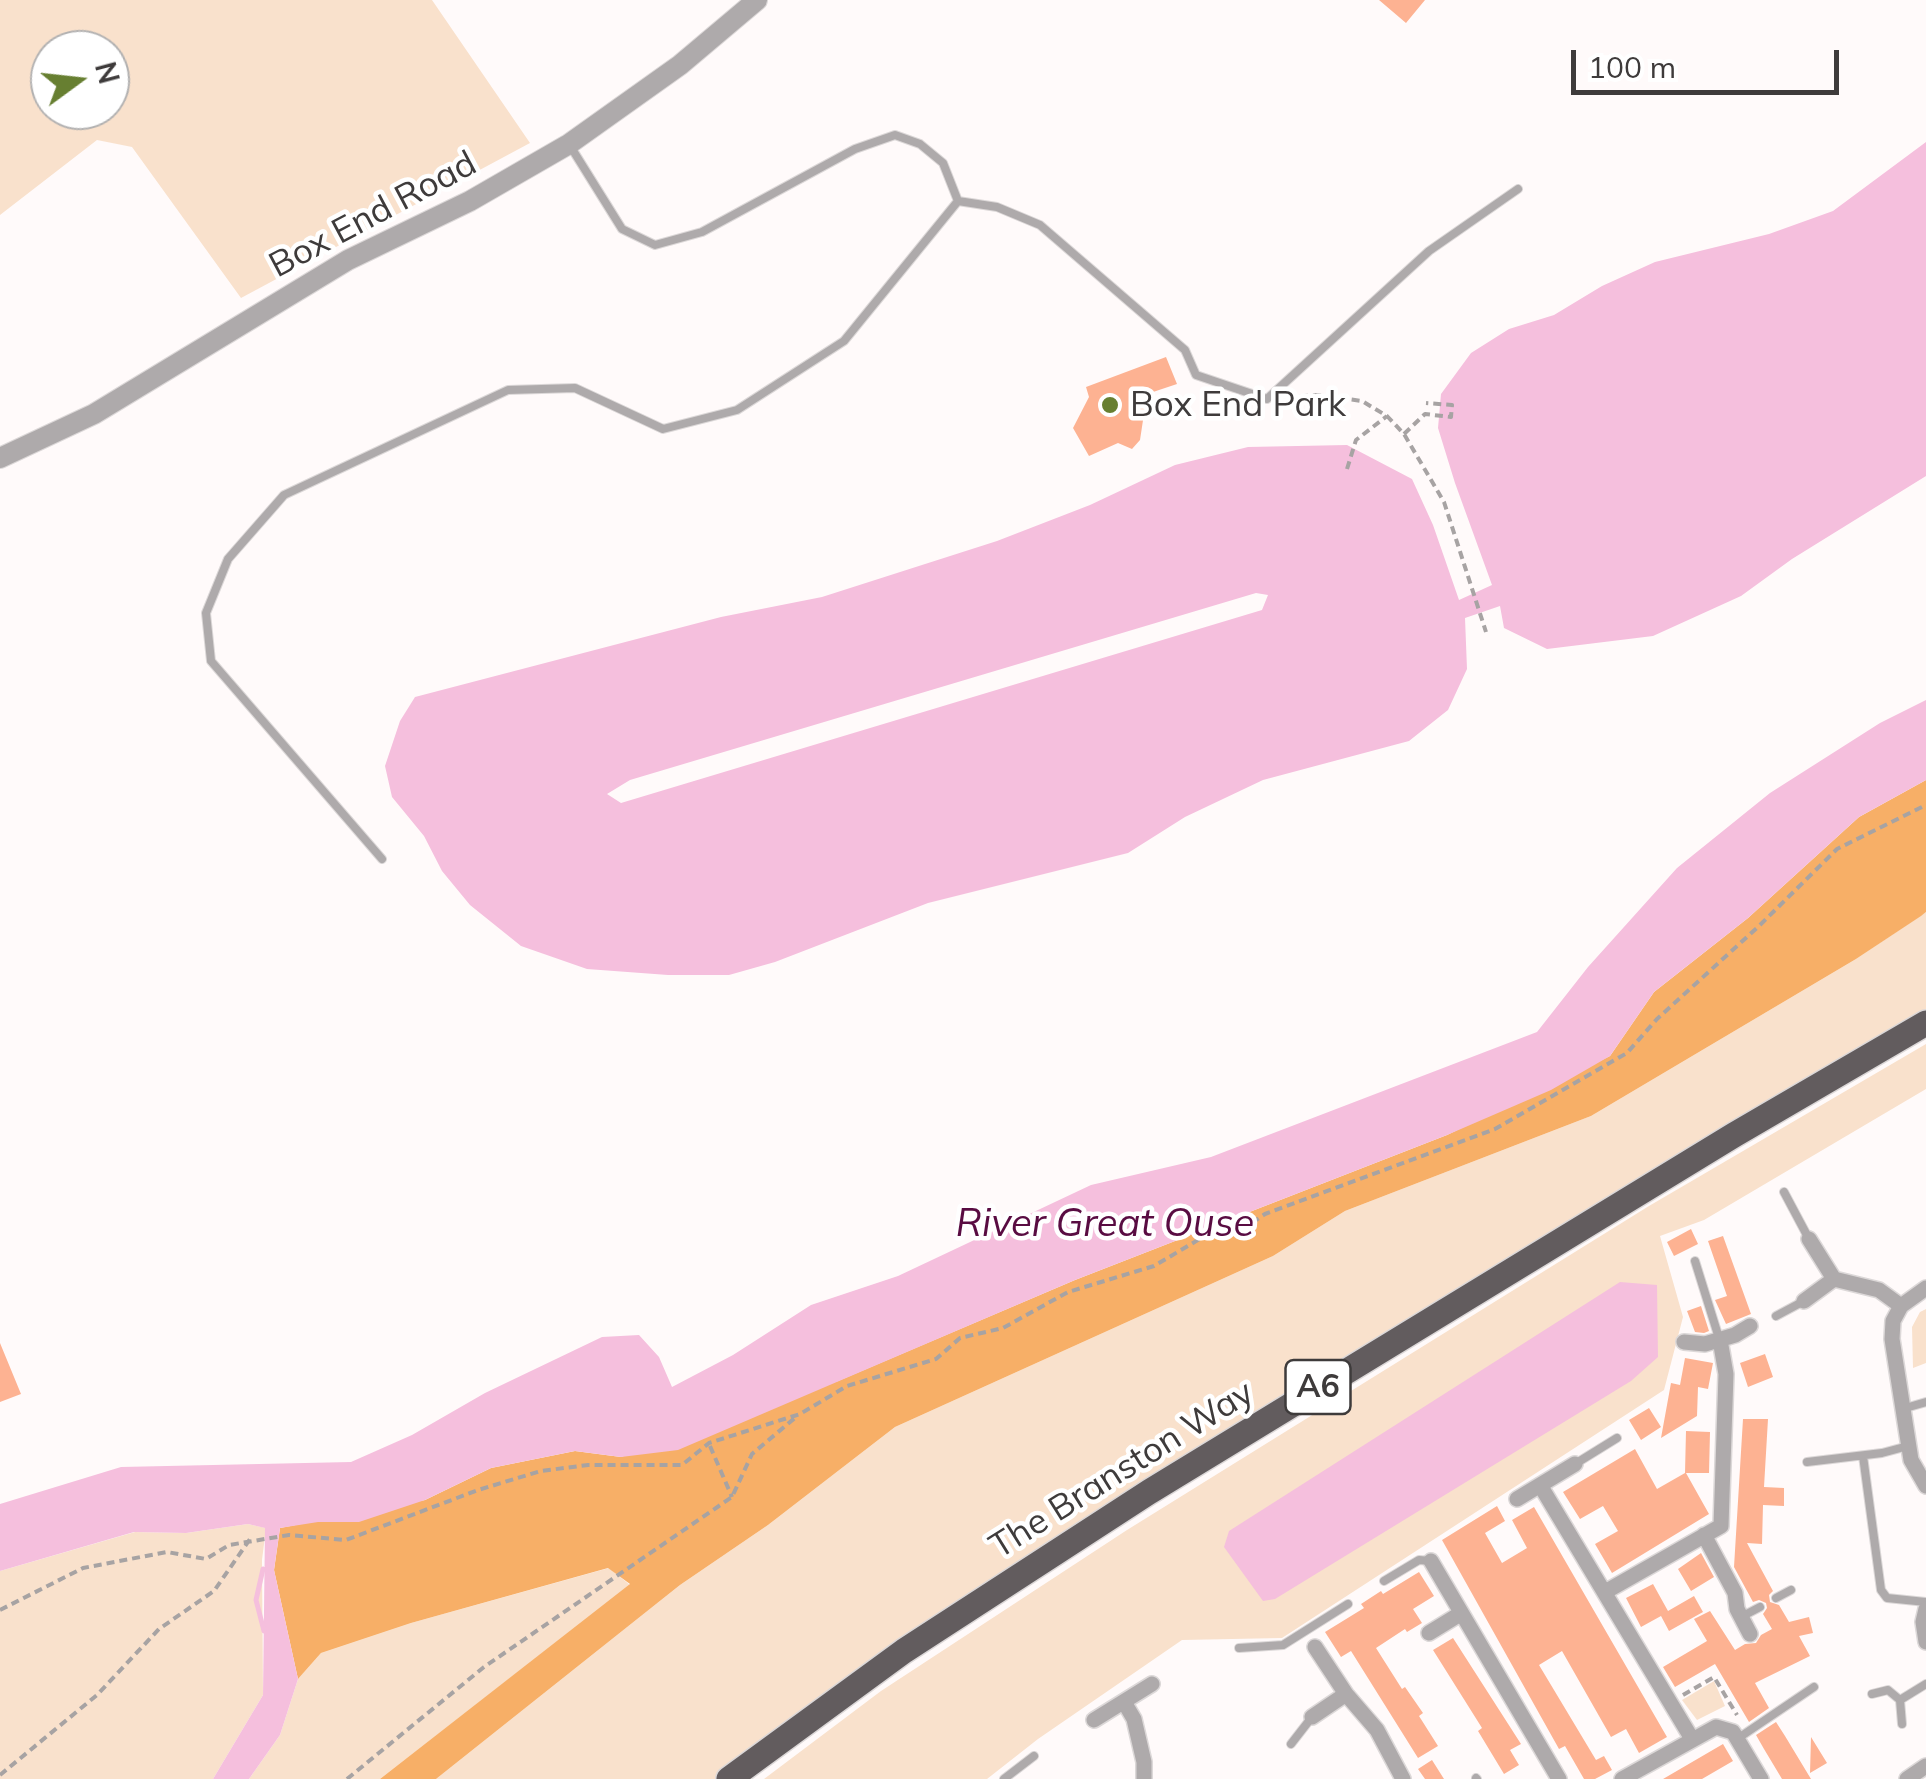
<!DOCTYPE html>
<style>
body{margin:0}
#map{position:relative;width:1926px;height:1779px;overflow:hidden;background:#fffafa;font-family:Mulish,sans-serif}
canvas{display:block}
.north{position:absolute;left:30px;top:30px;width:100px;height:100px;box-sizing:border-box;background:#fff;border:2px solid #b2b1b1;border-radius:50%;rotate:75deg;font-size:28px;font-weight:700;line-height:40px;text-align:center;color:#3e3b3b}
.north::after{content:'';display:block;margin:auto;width:35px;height:45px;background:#677f31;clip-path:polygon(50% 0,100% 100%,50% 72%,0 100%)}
.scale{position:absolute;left:1571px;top:50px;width:268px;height:45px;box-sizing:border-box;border:5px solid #3e3b3b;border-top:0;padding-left:12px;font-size:30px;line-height:35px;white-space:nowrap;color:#3e3b3b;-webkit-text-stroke:8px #fff;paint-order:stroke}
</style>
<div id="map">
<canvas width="1926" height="1779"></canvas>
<div class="north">N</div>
<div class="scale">100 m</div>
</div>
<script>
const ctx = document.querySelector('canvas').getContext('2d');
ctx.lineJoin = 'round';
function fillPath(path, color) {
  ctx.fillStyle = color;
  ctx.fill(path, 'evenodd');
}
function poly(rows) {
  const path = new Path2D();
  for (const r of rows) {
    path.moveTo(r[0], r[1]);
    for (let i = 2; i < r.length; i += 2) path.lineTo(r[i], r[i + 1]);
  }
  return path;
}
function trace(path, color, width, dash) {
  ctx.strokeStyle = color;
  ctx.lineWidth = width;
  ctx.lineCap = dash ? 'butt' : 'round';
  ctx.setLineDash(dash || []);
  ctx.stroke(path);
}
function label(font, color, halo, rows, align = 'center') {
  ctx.font = font + ' Mulish,sans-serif';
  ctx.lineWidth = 9;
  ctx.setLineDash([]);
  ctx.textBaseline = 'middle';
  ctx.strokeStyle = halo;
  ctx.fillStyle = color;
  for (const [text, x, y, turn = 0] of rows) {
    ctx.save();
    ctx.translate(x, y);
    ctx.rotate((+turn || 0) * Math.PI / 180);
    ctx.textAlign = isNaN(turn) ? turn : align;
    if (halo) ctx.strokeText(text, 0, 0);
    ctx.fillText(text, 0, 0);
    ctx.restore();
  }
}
const green = poly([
 [0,0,432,0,530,143,241,298,132,147,97,140,0,215],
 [50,50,110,50,110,110,50,110],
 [1926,912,1926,1009,1481,1275,755,1746,716,1779,436,1779,680,1585,768,1525,895,1427,1273,1256,1345,1211,1591,1116,1856,959],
 [1926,1044,1926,1089,1704,1220,1660,1236,1683,1317,1664,1390,1282,1638,1182,1640,1038,1739,987,1779,764,1779,881,1691,1127,1530,1649,1206],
 [1926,1309,1926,1363,1913,1368,1912,1327,1920,1312],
 [248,1524,266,1528,262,1560,263,1695,213,1779,0,1779,0,1571,135,1532,186,1533],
 [609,1568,630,1585,380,1779,249,1779,280,1735,298,1679,321,1653,411,1623],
 [1714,1681,1725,1706,1697,1720,1682,1700]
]);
const forest = poly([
 [1926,780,1926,912,1921,916,1856,959,1591,1116,1345,1211,1273,1256,895,1427,768,1525,680,1585,436,1779,380,1779,630,1584,608,1568,411,1623,321,1653,298,1679,274,1570,280,1528,425,1500,491,1468,575,1451,621,1457,838,1381,1075,1280,1447,1135,1610,1056,1654,992,1748,918,1859,817]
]);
const water = poly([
 [1926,142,1926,476,1792,559,1741,596,1653,636,1547,649,1504,628,1500,606,1465,618,1467,669,1448,710,1409,741,1263,780,1185,817,1128,853,928,903,775,962,729,975,668,975,587,969,521,946,470,905,442,871,424,836,392,797,385,766,400,721,415,697,721,617,822,597,997,541,1090,505,1175,465,1248,447,1347,445,1412,479,1433,525,1459,600,1492,585,1455,483,1438,428,1441,394,1471,353,1509,329,1554,315,1602,286,1655,262,1769,234,1833,211],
 [1256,593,1268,595,1262,610,621,803,607,794,630,780],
 [1926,700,1926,780,1859,817,1748,918,1654,992,1610,1056,1551,1090,1447,1135,1075,1280,678,1450,621,1457,575,1451,491,1468,425,1500,359,1522,318,1522,280,1528,274,1570,298,1679,280,1735,249,1779,213,1779,263,1695,265,1528,248,1524,186,1533,134,1532,0,1571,0,1504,121,1467,351,1462,412,1435,485,1393,602,1337,639,1335,659,1357,672,1387,733,1355,811,1305,898,1276,1091,1185,1211,1157,1537,1032,1588,967,1677,868,1770,793,1880,723],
 [1620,1282,1657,1285,1658,1357,1631,1381,1275,1599,1263,1601,1224,1547,1229,1531]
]);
const stream = poly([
 [263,1569,256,1600,264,1631]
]);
const building = poly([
 [1379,0,1425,0,1406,23],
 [1166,357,1177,384,1147,394,1140,440,1132,449,1118,443,1089,456,1073,428,1089,397,1086,387],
 [1691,1229,1698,1244,1674,1256,1667,1242],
 [1723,1236,1751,1314,1726,1324,1715,1300,1727,1296,1708,1241],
 [1701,1306,1709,1331,1704,1333,1695,1332,1687,1311],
 [0,1343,21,1394,0,1402],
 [1765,1354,1773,1377,1748,1387,1740,1363],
 [1685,1358,1713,1363,1708,1389,1698,1387,1697,1416,1661,1438,1671,1383,1680,1385],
 [1649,1408,1661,1427,1641,1440,1629,1420],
 [1743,1419,1768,1419,1764,1487,1784,1488,1784,1506,1763,1505,1762,1544,1747,1543,1773,1591,1769,1595,1770,1602,1779,1605,1789,1622,1809,1617,1813,1633,1799,1636,1810,1656,1755,1683,1769,1708,1749,1722,1715,1664,1675,1687,1663,1667,1707,1641,1694,1619,1710,1611,1735,1650,1745,1644,1756,1643,1761,1635,1772,1629,1763,1614,1767,1608,1766,1603,1759,1600,1753,1602,1734,1567],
 [1686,1431,1710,1432,1709,1473,1686,1473,1709,1514,1612,1573,1595,1544,1618,1531,1603,1506,1580,1519,1563,1492,1635,1449,1657,1489,1685,1473],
 [1497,1506,1505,1521,1485,1533,1502,1563,1527,1548,1512,1520,1534,1507,1667,1737,1639,1753,1626,1729,1611,1737,1562,1651,1539,1665,1596,1760,1604,1756,1612,1770,1595,1779,1584,1779,1565,1746,1559,1749,1442,1540],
 [1701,1553,1714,1577,1691,1591,1678,1569],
 [1419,1572,1434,1596,1413,1609,1422,1623,1407,1632,1405,1629,1376,1648,1402,1689,1405,1687,1423,1713,1419,1716,1438,1746,1418,1758,1351,1651,1341,1657,1325,1632,1364,1608,1361,1604,1381,1591,1383,1594],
 [1653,1584,1668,1611,1694,1596,1703,1612,1669,1631,1661,1616,1641,1627,1626,1598],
 [1453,1638,1521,1744,1510,1750,1519,1765,1504,1774,1478,1731,1482,1728,1433,1650],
 [1776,1722,1785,1736,1811,1779,1782,1779,1764,1749,1756,1735],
 [1811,1737,1827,1763,1810,1773],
 [1723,1744,1733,1761,1702,1779,1663,1779],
 [1432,1760,1444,1779,1425,1779,1418,1769]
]);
const path = poly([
 [1287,397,1318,395,1362,401,1387,416,1404,434,1444,502,1486,632],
 [1404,434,1425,414,1451,417,1452,405,1426,403],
 [1347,469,1356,440,1387,416],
 [710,1446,732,1497],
 [0,1610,83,1568,167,1552,206,1559,229,1545,289,1535,346,1540,478,1490,541,1471,588,1465,682,1465,709,1443,800,1414,847,1386,936,1359,960,1338,1003,1328,1068,1292,1154,1266,1203,1237,1237,1233,1265,1214,1495,1129,1627,1053,1657,1019,1759,926,1837,849,1926,805],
 [1683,1695,1714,1677,1737,1715],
 [0,1775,97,1695,159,1629,214,1591,250,1539],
 [347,1779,484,1667,732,1497,752,1454,796,1417]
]);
const service = poly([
 [569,144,622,229,655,245,702,232,855,149,895,135,920,144,943,163,958,201,997,207,1040,225,1185,350,1196,375,1267,399,1429,251,1518,189],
 [382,859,211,661,206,613,228,559,284,495,508,390,575,388,663,429,737,410,844,341,958,201],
 [1784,1192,1809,1239],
 [1695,1261,1719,1338],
 [1776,1316,1804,1301],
 [1902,1409,1926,1402],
 [1863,1456,1881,1590,1887,1598,1926,1602],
 [1807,1462,1882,1453,1908,1446],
 [1575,1464,1617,1438],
 [1384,1581,1419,1560,1431,1561],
 [1776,1598,1791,1590],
 [1741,1617,1760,1607],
 [1239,1648,1283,1645,1348,1604],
 [1872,1694,1888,1690,1900,1700,1926,1684],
 [1900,1700,1902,1724],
 [1737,1739,1814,1687],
 [1291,1744,1312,1717],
 [1476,1778,1477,1779],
 [1004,1779,1034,1756]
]);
const minor = poly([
 [1809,1239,1834,1279,1879,1290,1901,1306],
 [1926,1288,1901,1306,1893,1321,1892,1339,1911,1460,1926,1486],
 [1804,1301,1834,1279],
 [1684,1342,1705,1344,1735,1335,1750,1326],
 [1540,1485,1692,1739],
 [1517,1499,1575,1464],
 [1704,1535,1735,1593,1737,1609,1750,1634],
 [1431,1561,1559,1779],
 [1605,1592,1721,1526,1726,1374,1720,1340],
 [1926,1609,1923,1622,1926,1642],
 [1429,1633,1460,1614],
 [1315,1647,1346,1694,1377,1730,1403,1779],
 [1124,1702,1134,1719,1144,1762,1144,1779],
 [1312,1717,1346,1694],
 [1094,1720,1152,1684],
 [1622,1779,1716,1727,1733,1732,1761,1779],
 [1907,1779,1926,1766]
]);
const tertiary = poly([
 [0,458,94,414,348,260,470,201,569,144,680,65,757,0]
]);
const trunk = poly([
 [729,1779,904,1651,1149,1492,1734,1135,1926,1023]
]);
const markers = [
 [1110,405,10,"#677f31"]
];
const shields = [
 [1318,1387,65]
];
const shieldNames = [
 ["A6",1318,1387]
];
const streetNames = [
 ["Box End Road",373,215,-28],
 ["The Branston Way",1122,1470,-32]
];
const poiNames = [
 ["Box End Park",1130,405]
];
const waterNames = [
 ["River Great Ouse",1105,1225]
];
fillPath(green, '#f9e1cc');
fillPath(forest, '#f7af67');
fillPath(water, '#f5bfdd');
trace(stream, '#f5bfdd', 5);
fillPath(building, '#fdb292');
trace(service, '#dcd8d8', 10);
trace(minor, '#dcd8d8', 18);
trace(tertiary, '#dcd8d8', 22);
trace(trunk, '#dcd8d8', 28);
trace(path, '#a7a3a3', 4, [8, 5]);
trace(service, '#aeaaab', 8);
trace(minor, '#aeaaab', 15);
trace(tertiary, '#aeaaab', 20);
trace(trunk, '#625c5e', 25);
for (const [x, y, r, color] of markers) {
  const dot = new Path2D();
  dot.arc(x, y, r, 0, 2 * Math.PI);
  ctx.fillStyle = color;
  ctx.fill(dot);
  trace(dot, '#fff', 4);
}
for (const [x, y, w] of shields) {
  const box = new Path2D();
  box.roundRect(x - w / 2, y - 27, w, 54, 8);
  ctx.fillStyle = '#fff';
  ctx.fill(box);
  trace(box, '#3e3b3b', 2.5);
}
label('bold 32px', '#3e3b3b', null, shieldNames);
label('35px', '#3e3b3b', '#fff', streetNames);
label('35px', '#3e3b3b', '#fff', poiNames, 'left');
label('italic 38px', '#590c42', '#fff', waterNames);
</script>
